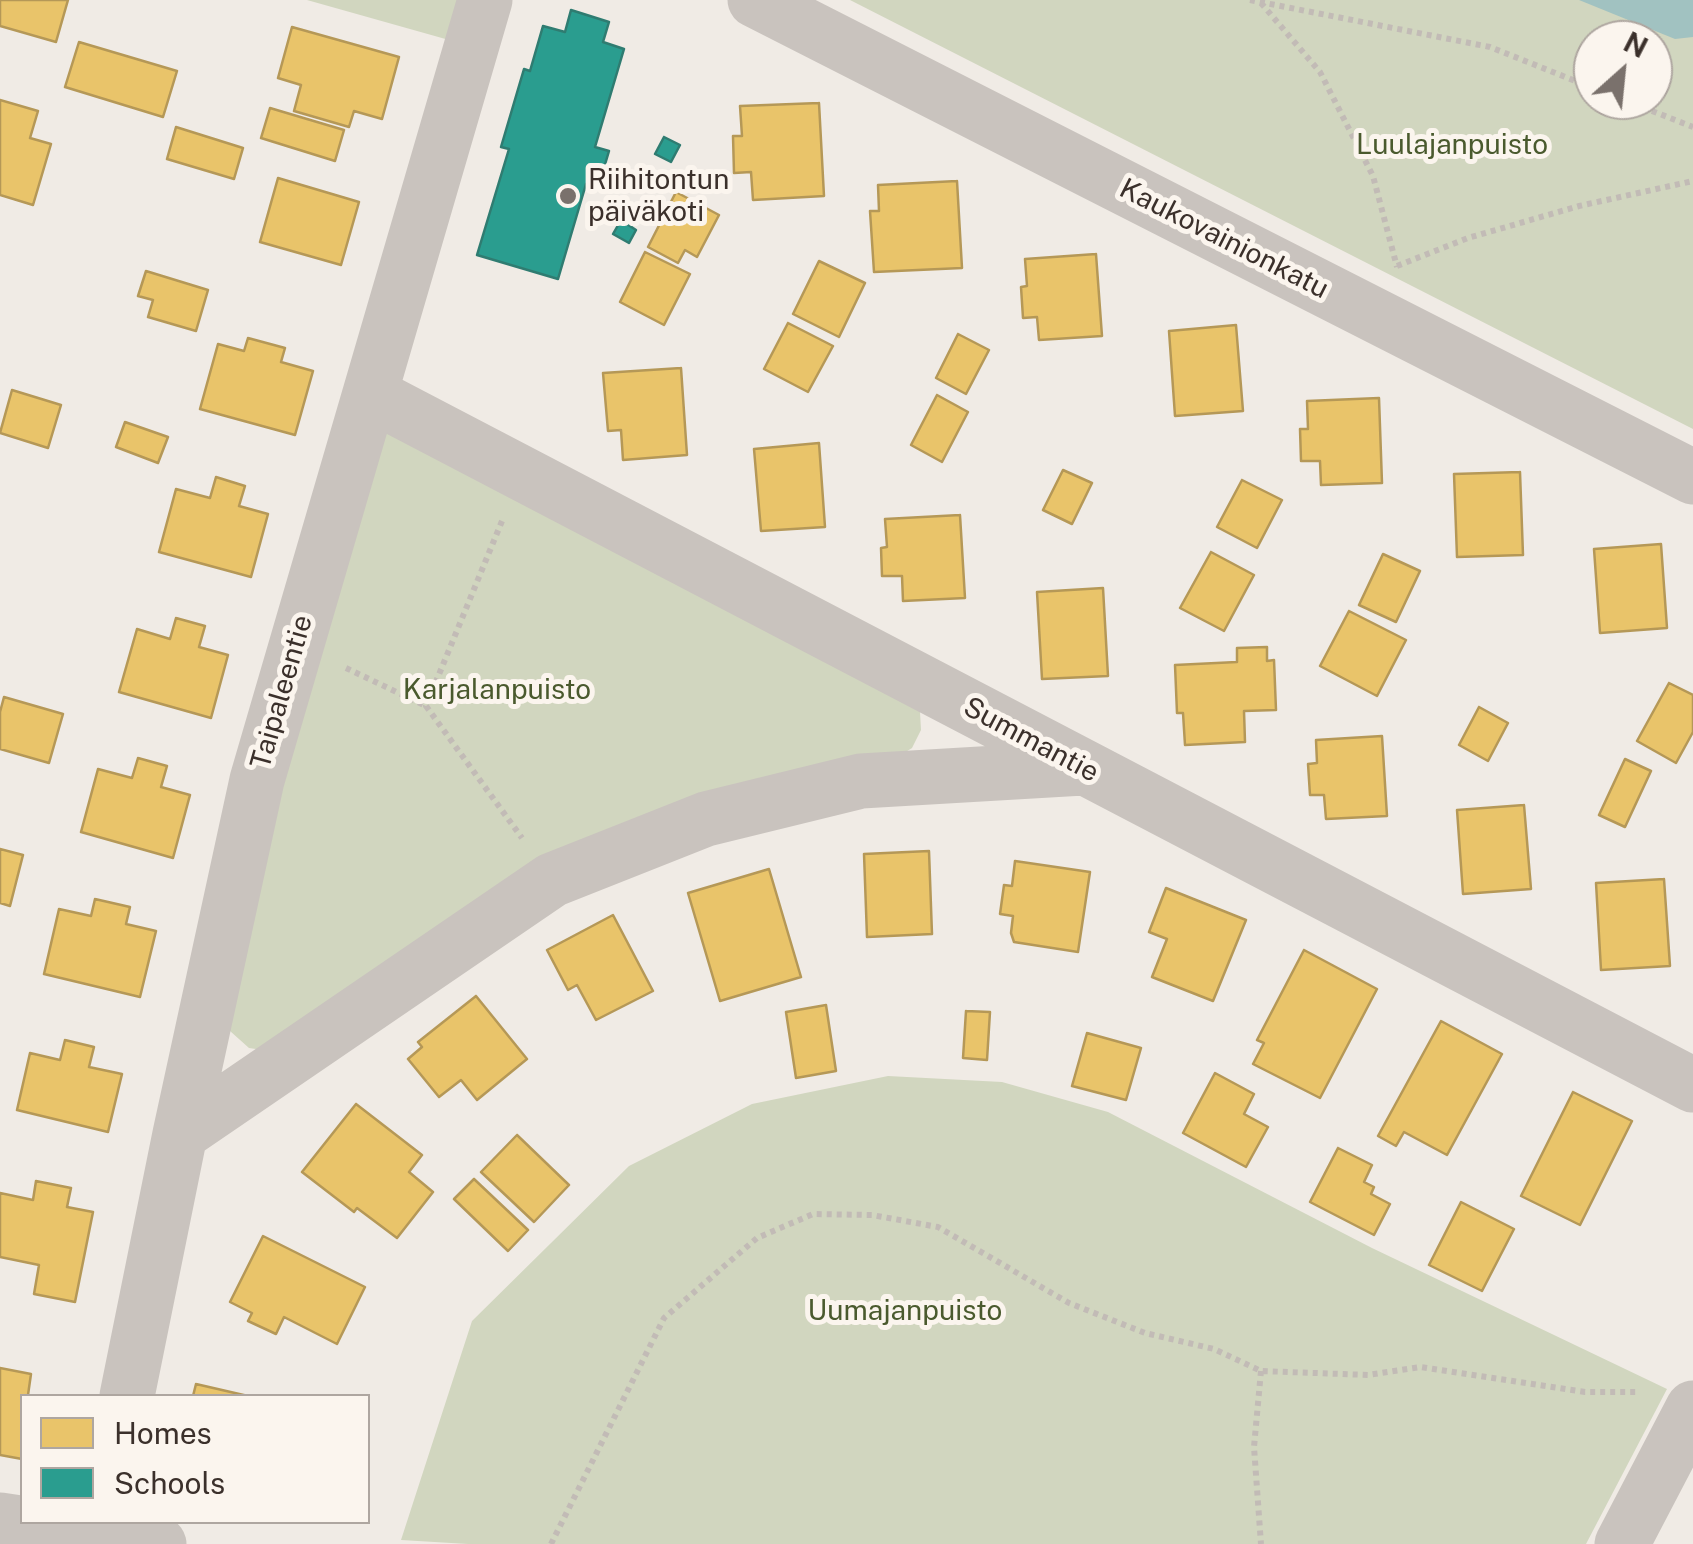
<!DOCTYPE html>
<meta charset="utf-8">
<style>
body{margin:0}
#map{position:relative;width:1693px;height:1544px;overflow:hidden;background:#f0ebe5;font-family:"Public Sans",sans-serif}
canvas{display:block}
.legend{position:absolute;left:20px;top:1394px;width:350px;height:130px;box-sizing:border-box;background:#fbf5ee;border:2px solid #aea6a0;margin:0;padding:12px 18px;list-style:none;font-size:30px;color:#3b302b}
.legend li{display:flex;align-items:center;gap:20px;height:50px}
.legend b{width:50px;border:2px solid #aea6a0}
.north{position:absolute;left:1573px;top:20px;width:100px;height:100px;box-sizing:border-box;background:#fbf5ee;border:2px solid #aea6a0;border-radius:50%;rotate:27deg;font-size:28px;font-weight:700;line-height:40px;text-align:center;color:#3b302b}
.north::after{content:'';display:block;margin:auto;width:35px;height:45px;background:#7a716c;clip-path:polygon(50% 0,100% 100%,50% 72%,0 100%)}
</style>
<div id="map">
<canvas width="1693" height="1544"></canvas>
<ul class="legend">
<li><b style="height:28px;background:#e9c46a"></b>Homes</li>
<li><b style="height:28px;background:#2a9d8f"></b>Schools</li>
</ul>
<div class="north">N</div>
</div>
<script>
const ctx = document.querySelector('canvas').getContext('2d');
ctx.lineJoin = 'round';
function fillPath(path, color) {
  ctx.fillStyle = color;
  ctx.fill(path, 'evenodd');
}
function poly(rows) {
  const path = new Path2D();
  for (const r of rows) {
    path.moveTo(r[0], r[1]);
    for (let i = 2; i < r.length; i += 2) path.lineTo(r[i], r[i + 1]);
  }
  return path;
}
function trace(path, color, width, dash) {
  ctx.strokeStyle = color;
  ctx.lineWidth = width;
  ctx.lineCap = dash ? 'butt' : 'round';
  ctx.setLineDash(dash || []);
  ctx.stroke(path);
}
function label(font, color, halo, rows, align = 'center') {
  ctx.font = font + ' "Public Sans",sans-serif';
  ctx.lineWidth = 10;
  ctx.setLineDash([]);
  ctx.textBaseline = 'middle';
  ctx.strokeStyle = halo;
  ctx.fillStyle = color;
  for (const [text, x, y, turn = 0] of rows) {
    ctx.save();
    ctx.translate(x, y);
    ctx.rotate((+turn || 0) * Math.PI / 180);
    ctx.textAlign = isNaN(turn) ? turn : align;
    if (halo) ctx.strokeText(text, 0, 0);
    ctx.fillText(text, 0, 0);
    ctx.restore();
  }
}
const green = poly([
 [307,0,459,0,449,40],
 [850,0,1693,0,1693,429],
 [1593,40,1653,40,1653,100,1593,100],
 [392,429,898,694,920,712,921,730,912,748,896,758,790,778,269,1051,249,1048,230,1031,222,1004,380,433],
 [888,1076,1002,1082,1108,1112,1372,1248,1667,1389,1586,1544,468,1544,401,1540,472,1321,629,1166,752,1104]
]);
const water = poly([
 [1579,0,1693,0,1693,37,1675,39]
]);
const homes = poly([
 [0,0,68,0,56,42,0,26,0,0],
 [292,27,399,57,382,119,354,111,349,127,294,111,301,85,278,78,292,27],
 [79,42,177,71,163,117,65,87,79,42],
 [0,100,38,111,30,138,51,144,33,205,0,195,0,100],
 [819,103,824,196,753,200,751,172,734,173,733,136,742,136,740,106,819,103],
 [270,108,344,130,335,161,261,138,270,108],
 [176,127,243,148,234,179,167,159,176,127],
 [278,178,359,202,341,265,260,242,278,178],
 [957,181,962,268,874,272,870,211,879,211,878,185,957,181],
 [676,192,719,215,697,257,685,250,678,263,648,247,676,192],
 [645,252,690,274,664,325,620,302,645,252],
 [1096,254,1102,336,1039,340,1037,317,1023,318,1021,287,1027,286,1025,259,1096,254],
 [819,261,865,283,839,337,793,314,819,261],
 [146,271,208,290,196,331,148,317,153,300,138,296,146,271],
 [788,323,833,346,808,392,764,369,788,323],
 [1236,325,1243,411,1175,416,1169,331,1236,325],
 [958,334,989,350,966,394,936,378,958,334],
 [248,338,285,348,281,362,313,371,295,435,200,409,218,344,244,351,248,338],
 [681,368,687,455,623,460,621,430,608,431,603,373,681,368],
 [12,390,61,405,48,448,0,433,12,390],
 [937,395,968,412,942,462,911,445,937,395],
 [1379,398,1382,483,1321,485,1320,461,1301,461,1300,429,1308,429,1307,401,1379,398],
 [125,422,168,437,158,463,116,447,125,422],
 [819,443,825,527,761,531,754,449,819,443],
 [1063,470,1092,483,1072,524,1043,510,1063,470],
 [1520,472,1523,555,1457,557,1454,474,1520,472],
 [216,477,245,486,239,506,268,514,251,577,159,552,176,489,210,498,216,477],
 [1242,480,1282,500,1257,548,1217,527,1242,480],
 [960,515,965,598,903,601,902,576,882,576,881,548,887,547,885,519,960,515],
 [1661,544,1667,628,1600,633,1594,549,1661,544],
 [1211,552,1254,575,1224,631,1180,608,1211,552],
 [1383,554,1420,571,1396,622,1359,605,1383,554],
 [1103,588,1108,676,1042,679,1037,592,1103,588],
 [1349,611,1406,640,1377,696,1320,666,1349,611],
 [176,618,205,626,199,647,228,655,211,718,119,692,137,629,170,639,176,618],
 [1267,647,1267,661,1274,660,1276,710,1244,711,1245,742,1185,745,1183,713,1177,713,1175,665,1237,662,1237,648,1267,647],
 [1669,683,1693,695,1693,732,1676,763,1637,741,1669,683],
 [4,697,63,714,49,763,0,749,0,712,4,697],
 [1479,707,1508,723,1488,761,1459,745,1479,707],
 [1382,736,1387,816,1326,819,1324,795,1310,795,1308,764,1317,763,1316,740,1382,736],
 [138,758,167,766,161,787,190,795,173,858,81,832,98,769,132,778,138,758],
 [1625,759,1651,771,1625,827,1599,815,1625,759],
 [1524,805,1531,889,1463,894,1457,810,1524,805],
 [0,849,23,855,10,906,0,903,0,849],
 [929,851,932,934,867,937,864,854,929,851],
 [1015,861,1090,872,1078,952,1014,942,1011,933,1013,916,1000,914,1004,885,1012,886,1015,861],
 [769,869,801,977,720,1001,688,893,769,869],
 [1664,879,1670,966,1601,970,1596,883,1664,879],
 [1166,888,1246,920,1213,1001,1152,977,1167,939,1149,932,1166,888],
 [95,899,130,907,126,924,156,931,140,997,44,974,59,909,91,916,95,899],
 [613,915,653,991,596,1020,577,985,568,990,547,950,613,915],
 [1304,950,1377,989,1320,1098,1253,1064,1264,1043,1257,1040,1304,950],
 [476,996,527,1059,477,1100,461,1080,439,1097,408,1059,422,1047,418,1042,476,996],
 [826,1005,836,1071,796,1078,786,1012,826,1005],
 [966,1011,990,1012,987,1060,963,1058,966,1011],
 [1441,1021,1502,1054,1447,1155,1404,1132,1396,1146,1378,1136,1441,1021],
 [1087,1033,1141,1048,1126,1100,1072,1086,1087,1033],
 [65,1040,94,1047,89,1067,122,1074,108,1132,17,1110,30,1053,60,1060,65,1040],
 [1215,1073,1254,1094,1244,1114,1268,1127,1246,1167,1183,1133,1215,1073],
 [1573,1092,1632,1121,1580,1225,1521,1196,1573,1092],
 [356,1104,422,1155,409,1172,433,1192,397,1238,357,1208,354,1212,302,1172,356,1104],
 [517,1135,569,1185,534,1222,481,1172,517,1135],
 [1338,1148,1372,1165,1364,1182,1374,1187,1371,1194,1390,1204,1374,1235,1310,1202,1338,1148],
 [474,1179,528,1230,508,1251,454,1199,474,1179],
 [36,1181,71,1188,67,1207,93,1212,75,1302,34,1294,39,1265,0,1257,0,1193,33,1200,36,1181],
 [1461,1202,1514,1229,1482,1291,1429,1265,1461,1202],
 [263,1236,365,1287,337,1344,284,1317,276,1334,248,1321,252,1313,230,1302,263,1236],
 [0,1368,31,1374,28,1395,39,1396,22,1396,22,1459,0,1455,0,1368],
 [196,1384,248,1396,193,1396,196,1384]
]);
const schools = poly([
 [571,10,609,22,603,42,624,49,595,147,609,151,598,188,586,184,558,279,477,255,509,149,501,147,524,69,530,71,543,26,565,32,571,10],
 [664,137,680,145,671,162,655,154,664,137],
 [621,220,636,230,629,243,613,234,621,220]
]);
const path = poly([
 [1250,0,1490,47,1593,88],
 [1261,3,1320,72,1373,176,1397,267],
 [1624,100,1693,127],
 [1397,266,1468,238,1579,206,1693,181],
 [502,521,426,706,522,838],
 [346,668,426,706],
 [1261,1371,1254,1447,1261,1544],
 [551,1544,664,1318,757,1238,813,1214,872,1215,938,1227,1069,1303,1145,1333,1214,1349,1261,1371,1368,1375,1421,1367,1585,1392,1639,1392]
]);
const minor = poly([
 [755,0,1693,477],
 [370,394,1693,1085],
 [180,1134,552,880,706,819,861,781,1083,768],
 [127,1396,180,1134,257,780,485,0],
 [0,1520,159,1544],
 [1622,1544,1693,1408]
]);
const markers = [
 [568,196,10,"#7a716c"]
];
const parkNames = [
 ["Luulajanpuisto",1452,145],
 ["Karjalanpuisto",497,690],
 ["Uumajanpuisto",905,1311]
];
const poiNames = [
 ["Riihitontun",588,180],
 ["päiväkoti",588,212]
];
const streetNames = [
 ["Kaukovainionkatu",1224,239,27],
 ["Taipaleentie",282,692,-74],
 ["Summantie",1031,740,28]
];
fillPath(green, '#d1d6bf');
fillPath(water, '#a1c2c1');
fillPath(homes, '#e9c46a');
trace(homes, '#b59857', 2.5);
fillPath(schools, '#2a9d8f');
trace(schools, '#2f7c71', 2.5);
trace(path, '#c2bbb6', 6, [5, 5]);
trace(minor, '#c9c3be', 55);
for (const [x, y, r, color] of markers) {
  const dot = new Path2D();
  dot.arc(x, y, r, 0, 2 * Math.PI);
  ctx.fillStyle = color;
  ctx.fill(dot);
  trace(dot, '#fbf5ee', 4);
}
label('28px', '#4a5a2e', '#fbf5ee', parkNames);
label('28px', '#3b302b', '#fbf5ee', poiNames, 'left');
label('28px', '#3b302b', '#fbf5ee', streetNames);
</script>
